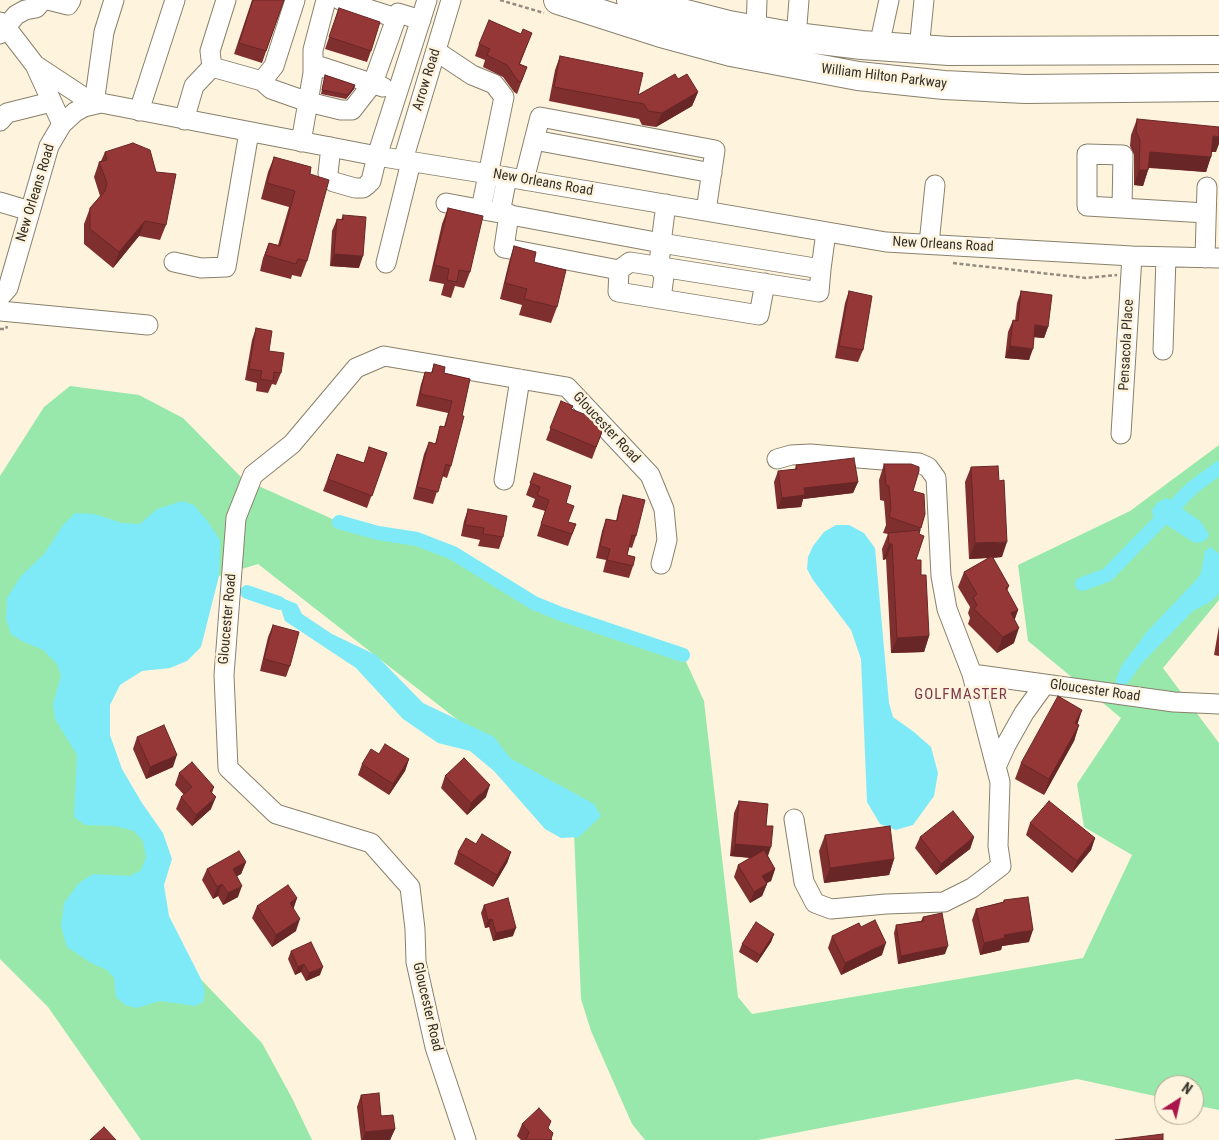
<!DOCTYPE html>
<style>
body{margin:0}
#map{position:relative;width:1219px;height:1140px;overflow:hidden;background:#fef4de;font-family:"Roboto Condensed",sans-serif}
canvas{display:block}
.north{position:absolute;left:1154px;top:1075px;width:50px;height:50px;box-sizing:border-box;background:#fef4de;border:1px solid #ada695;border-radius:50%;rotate:35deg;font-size:14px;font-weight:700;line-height:20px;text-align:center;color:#343028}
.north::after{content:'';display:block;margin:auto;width:18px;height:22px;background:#aa164b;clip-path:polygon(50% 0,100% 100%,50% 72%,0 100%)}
</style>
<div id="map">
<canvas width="1219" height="1140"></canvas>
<div class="north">N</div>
</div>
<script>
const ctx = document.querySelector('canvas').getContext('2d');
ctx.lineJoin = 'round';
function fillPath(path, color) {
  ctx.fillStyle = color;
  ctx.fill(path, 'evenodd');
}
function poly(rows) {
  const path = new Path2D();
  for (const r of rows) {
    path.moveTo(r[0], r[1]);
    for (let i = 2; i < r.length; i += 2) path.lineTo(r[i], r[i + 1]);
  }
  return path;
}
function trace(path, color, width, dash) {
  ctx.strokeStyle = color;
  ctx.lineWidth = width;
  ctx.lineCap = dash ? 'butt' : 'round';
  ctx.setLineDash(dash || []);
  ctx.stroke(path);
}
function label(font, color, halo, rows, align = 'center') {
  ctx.font = font + ' "Roboto Condensed",sans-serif';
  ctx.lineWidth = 5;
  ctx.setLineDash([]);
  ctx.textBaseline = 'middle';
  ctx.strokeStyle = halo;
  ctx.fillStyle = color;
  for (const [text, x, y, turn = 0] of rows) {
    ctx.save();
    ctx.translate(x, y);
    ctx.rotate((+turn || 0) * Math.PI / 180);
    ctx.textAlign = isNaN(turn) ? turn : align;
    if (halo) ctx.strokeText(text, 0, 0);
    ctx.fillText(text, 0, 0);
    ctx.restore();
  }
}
const green = poly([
 [70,386,139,395,183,418,243,479,339,522,378,533,417,539,453,553,534,603,561,614,683,655,704,701,738,997,752,1014,1083,958,1132,855,1084,827,1077,784,1121,718,1028,641,1018,565,1130,511,1219,445,1219,600,1163,668,1219,743,1219,1110,1194,1105,1194,1085,1164,1085,1164,1098,1077,1079,758,1140,645,1140,632,1124,591,1031,581,999,573,810,258,564,219,576,78,700,160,844,141,917,262,1043,292,1098,312,1140,141,1140,48,1007,0,959,0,476,44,407]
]);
const water = poly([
 [1167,498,1200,521,1209,534,1207,539,1200,543,1193,542,1153,516,1152,510,1158,502],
 [182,501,194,505,208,522,220,540,219,576,201,647,187,661,170,668,142,671,120,685,110,705,110,735,122,769,142,803,163,833,172,859,164,885,169,916,201,979,205,992,203,1002,195,1006,160,1001,137,1008,125,1005,116,997,114,978,107,970,91,963,67,947,61,926,64,903,79,883,93,874,130,876,141,870,146,857,143,841,134,831,115,826,85,825,74,817,77,755,55,719,53,704,61,676,57,664,43,650,22,641,11,634,6,619,7,598,21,576,44,554,63,525,75,513,94,514,122,523,140,524,157,509],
 [836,525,849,525,864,533,875,548,889,703,893,717,914,732,931,747,938,773,934,796,913,825,896,830,880,824,867,802,861,659,851,630,813,580,807,569,808,557,813,546,824,532],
 [1210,547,1219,553,1219,594,1210,602,1193,611,1143,662,1128,683,1121,688,1116,686,1116,679,1122,665,1141,640,1144,635,1197,579,1201,573,1205,551],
 [282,598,297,604,302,614,332,634,376,655,423,703,494,737,510,758,594,804,601,816,579,837,561,838,545,829,494,771,470,751,438,743,403,719,356,668,285,621,279,603]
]);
const canal = poly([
 [339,522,378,533,417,539,453,553,534,603,561,614,683,655],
 [1082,584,1107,575,1192,488,1219,468],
 [247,592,279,603]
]);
const path = poly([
 [500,0,544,13],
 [953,263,1086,278,1117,275],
 [0,329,6,329,7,326]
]);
const minor = poly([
 [48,0,68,5,71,0],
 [326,0,313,50,313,73,308,102,341,110,352,110,373,83,398,13,421,20],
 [340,0,396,18],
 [0,22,5,26,35,65,62,124],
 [756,29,757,0],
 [0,34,16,15,25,10,36,8,43,0],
 [796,37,799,0],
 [879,46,889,0],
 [919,49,924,0],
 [436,51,472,75,494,84,504,97,481,209],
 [313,64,383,87],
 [35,65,94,104,104,32,114,0],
 [212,67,262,81,271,89,308,102,301,142],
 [262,81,274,66,295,0],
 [139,111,175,0],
 [184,120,194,86,212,67,210,51,226,0],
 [0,121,7,113,51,102],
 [534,140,712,173],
 [331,147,328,173,329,178,334,182,355,188,363,188,367,185,371,181,377,156,427,0],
 [403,160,451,0],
 [524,180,540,117,715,150,706,211],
 [0,202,30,211],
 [446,203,661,243,666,204],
 [1122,208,1123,155,1087,154,1087,206,1206,213],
 [500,213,507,177],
 [509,214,504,248,619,270,630,262,819,292,821,269],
 [929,244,935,185],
 [1205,258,1207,187],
 [174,262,201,268,226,267,249,132],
 [386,263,411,162],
 [619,270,618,292,759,315,765,283],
 [0,297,8,288,49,146,62,124,75,112,84,107,101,103,377,156,489,174,886,242,1132,256,1219,258],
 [661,299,664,276,659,267,661,243,821,269,826,232],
 [0,311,148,325],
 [1163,350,1166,257],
 [1121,434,1132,256],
 [777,459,791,455,810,454,919,463,928,467,936,478,941,576,947,609,972,674,1000,782,998,846,1001,866,972,888,944,902,886,904,831,909,815,903,804,882,794,819],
 [504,480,520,379],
 [972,674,1174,702,1219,704],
 [996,767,1006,745,1024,713,1045,684],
 [466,1140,435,1047,416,962,415,929,410,887,371,843,276,814,228,768,224,675,236,518,253,475,292,444,356,368,384,356,567,387,650,475,664,509,667,540,661,564]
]);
const highway = poly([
 [558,0,661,33,731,52,858,76,944,85,1025,89,1219,87],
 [631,0,729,25,796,37,862,45,949,51,1219,50]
]);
const wall = poly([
 [252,0,284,0,262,63,234,54],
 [339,8,371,51,367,62,325,49],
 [532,33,520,64,527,67,517,94,514,92,503,77,483,67,485,60,475,56,479,44,521,34],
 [560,56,638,95,678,79,698,92,692,106,656,127,642,125,639,119,549,101,555,70],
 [325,75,355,85,354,89,346,99,321,94],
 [1137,119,1216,152,1212,152,1206,172,1149,168,1148,170,1143,186,1134,185,1134,155,1130,146,1131,135],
 [105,152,166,225,160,240,139,236,113,268,84,244,84,224,90,208,100,196,94,177,99,162,101,161],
 [274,157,310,174,307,261,301,277,292,275,291,279,260,271,263,258,269,243,278,245,289,207,261,199,268,172],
 [448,208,470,272,464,288,455,286,451,298,441,295,444,284,429,281,442,224],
 [343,215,359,268,330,266,332,231,337,219,341,220],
 [514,246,534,262,557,307,551,323,519,315,522,305,500,299,509,262],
 [849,291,863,350,858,362,835,358,845,303],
 [1021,291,1048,327,1044,338,1034,337,1029,360,1005,358,1008,332,1013,320,1015,321,1017,303],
 [256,328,281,373,276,385,272,384,268,393,256,391,257,383,245,380,252,340],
 [434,364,444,373,470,379,451,466,447,478,442,476,433,504,413,499,424,454,429,442,435,444,440,426,444,427,448,413,416,406,421,384,425,372,431,373],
 [561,401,571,409,604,427,592,459,546,440],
 [387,453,367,508,323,491,337,454,363,463],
 [884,464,913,491,925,514,919,534,916,560,921,575,929,636,924,652,891,653,886,559,883,560,882,549,888,534,883,533,886,525,884,501,880,500,879,480],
 [796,465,858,482,853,493,803,499,801,507,777,509,774,482,778,471,795,469],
 [971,467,1002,557,993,558,1009,586,1007,591,1018,610,1015,619,1014,643,997,653,968,624,970,618,968,613,970,607,958,587,964,572,989,558,969,559,965,482],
 [534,473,566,503,568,522,576,524,568,546,537,536,545,511,532,507,535,499,526,495],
 [623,495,636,536,632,548,629,547,627,555,633,566,629,578,603,572,606,560,596,558,602,531,606,519,616,521,619,507],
 [468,509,503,537,499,549,478,546,480,540,461,536,464,521],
 [273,625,290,666,286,677,260,671,268,637],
 [1219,626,1219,656,1214,655],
 [1082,710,1077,724,1079,725,1074,741,1044,795,1015,779,1021,763],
 [137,737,173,767,146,779,133,749],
 [379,754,409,759,405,771,389,795,358,775,362,764],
 [179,773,214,787,212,793,211,809,192,826,176,809,181,797,184,795,175,785],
 [445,776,486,797,467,815,441,788],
 [739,801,766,826,768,856,775,869,771,881,766,883,767,884,762,896,750,903,734,877,738,865,750,858,730,856,734,813],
 [1030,823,1095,838,1091,850,1072,873,1026,835],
 [825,835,894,859,889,875,824,883,819,851],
 [920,837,974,837,970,849,936,875,915,848],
 [476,844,511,852,507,863,493,887,454,864,458,852],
 [246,862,241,874,237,876,238,897,223,905,218,896,213,899,202,880,207,869],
 [297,898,293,909,296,931,272,947,252,918,257,906],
 [1004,900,1029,942,1002,946,1001,950,980,955,972,920,976,909,1003,902],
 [484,905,513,936,493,941,489,927,485,928,481,913],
 [923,917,945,954,898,964,894,933,896,925,921,921],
 [861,927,882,955,841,975,828,948,832,936],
 [774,934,771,942,757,963,739,952,742,944],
 [291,951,320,975,306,981,301,972,295,975,288,959],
 [361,1095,395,1129,390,1140,361,1140,357,1107],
 [522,1124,548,1128,553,1133,551,1139,552,1140,521,1140,517,1136]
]);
const shadedWall = poly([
 [355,85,354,89,346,99,348,95],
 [698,92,692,106,656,127,662,113],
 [1213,136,1219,137,1219,144,1216,152,1207,152],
 [1150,152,1211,157,1206,172,1144,167],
 [1139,170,1148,170,1143,186,1134,185],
 [145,221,139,236,113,268,119,252],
 [334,254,363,256,359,268,330,266],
 [1035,325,1048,327,1044,338,1031,337],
 [1010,346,1033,349,1029,360,1005,358],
 [858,482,853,493,803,499,801,507,777,509,782,498,804,488],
 [1007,542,1002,557,969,559,975,543],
 [889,544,892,544,886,559,883,560],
 [1018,610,1012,625,1011,613],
 [1019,628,1014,643,997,653,1003,637],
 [929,636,924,652,891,653,897,638],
 [1082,710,1077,726,1075,723],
 [1079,725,1074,741,1044,795,1049,779],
 [177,755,173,767,146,779,150,767],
 [409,759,405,771,389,795,393,784],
 [490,785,486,797,467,815,471,803],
 [216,797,211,809,192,826,196,815],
 [974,837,970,849,936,875,941,864],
 [1095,838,1091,850,1072,873,1077,861],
 [735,844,771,847,767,859,730,856],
 [511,852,507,863,493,887,497,875],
 [894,859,889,875,824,883,830,868],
 [246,862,241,874,228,881,233,869],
 [775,869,771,881,758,888,762,876],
 [222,884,218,896,213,899,217,887],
 [767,884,762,896,750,903,754,892],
 [242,886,238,897,223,905,228,893],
 [297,898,293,910,290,903],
 [300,919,296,931,272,947,276,935],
 [492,919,489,927,485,928,488,920],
 [516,928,513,936,493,941,496,933],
 [1033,930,1029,942,1002,946,1001,950,980,955,984,943,1004,935],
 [774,934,771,942,757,963,760,955],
 [886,943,882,955,841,975,845,963],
 [948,946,945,954,898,964,901,956],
 [304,964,301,972,295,975,298,967],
 [323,967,320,975,306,981,309,973],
 [395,1129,390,1140,363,1140,365,1132]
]);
const building = poly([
 [253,0,284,0,266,51,239,43,253,0],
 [339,8,380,22,371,51,329,37,339,8],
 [489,20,521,34,523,29,532,33,519,64,527,67,521,82,518,81,507,65,487,55,490,49,479,44,489,20],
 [560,56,643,73,638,95,675,74,678,79,687,74,698,92,662,113,648,111,644,104,554,87,560,56],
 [325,75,355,85,348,95,322,90,325,75],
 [1137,119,1219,127,1219,137,1213,136,1211,157,1150,152,1148,170,1139,170,1140,140,1136,131,1137,119],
 [133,143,150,150,156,172,176,174,166,225,145,221,119,252,90,229,90,208,105,191,107,183,99,162,107,160,105,152,133,143],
 [274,157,311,167,310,174,329,180,307,261,298,259,296,264,265,255,269,243,280,246,295,191,267,183,274,157],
 [448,208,483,216,470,272,459,270,457,282,447,280,449,269,434,265,448,208],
 [343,215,366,217,363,256,334,254,337,219,343,220,343,215],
 [514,246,536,252,534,262,566,270,557,307,524,299,527,289,505,283,514,246],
 [849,291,872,296,863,350,839,346,849,291],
 [1021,291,1052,295,1048,327,1035,325,1033,349,1010,346,1013,320,1018,321,1021,291],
 [256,328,272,331,269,351,284,353,281,373,274,372,273,381,260,379,262,371,249,369,256,328],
 [434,364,445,367,444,373,470,379,462,416,464,416,451,466,446,464,438,492,417,487,429,442,436,444,440,426,445,427,452,401,420,394,425,372,432,373,434,364],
 [561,401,573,406,571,409,597,419,604,427,596,447,550,428,561,401],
 [369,447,387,453,372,496,328,479,337,454,364,463,369,447],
 [854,458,858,482,804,488,805,495,782,498,778,471,797,469,796,465,854,458],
 [884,464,911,464,919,467,919,471,913,491,924,494,925,514,921,528,889,517,891,509,889,486,886,485,884,464],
 [998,466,999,481,1004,480,1007,542,975,543,971,467,998,466],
 [534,473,571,486,566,503,574,506,568,522,576,524,572,534,541,524,549,500,537,495,540,487,530,483,534,473],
 [623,495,645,500,636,536,632,535,627,555,635,557,633,566,607,560,610,549,600,546,606,519,617,521,623,495],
 [468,509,507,516,503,537,483,534,484,528,465,525,468,509],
 [920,530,919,534,924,536,916,560,921,560,921,575,926,575,929,636,897,638,892,544,889,544,888,533,920,530],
 [992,556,1009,586,1006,588,1018,610,1011,613,1019,628,1003,637,974,609,977,605,973,598,977,594,964,572,992,556],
 [273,625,299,632,290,666,264,659,273,625],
 [1058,696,1082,710,1075,723,1079,725,1049,779,1021,763,1058,696],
 [164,725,177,755,150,767,137,737,164,725],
 [385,744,409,759,393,784,362,764,371,749,379,754,385,744],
 [464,758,490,785,471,803,445,776,464,758],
 [192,762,214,787,210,791,216,797,196,815,181,797,192,787,179,773,192,762],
 [739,801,768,804,766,826,773,826,771,847,735,844,739,801],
 [1049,801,1095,838,1077,861,1030,823,1049,801],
 [953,811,974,837,941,864,920,837,953,811],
 [890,826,894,859,830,868,825,835,890,826],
 [482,834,511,852,497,875,458,852,466,838,476,844,482,834],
 [764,850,775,869,762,876,767,884,754,892,738,865,764,850],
 [239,851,246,862,233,869,242,886,228,893,222,884,217,887,207,869,239,851],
 [288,885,297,898,290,903,300,919,276,935,257,906,288,885],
 [1028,897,1033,930,1004,935,1005,938,984,943,976,909,1004,902,1004,900,1028,897],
 [508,898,516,928,496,933,492,919,488,920,484,905,508,898],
 [942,913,948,946,901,956,896,925,924,921,923,917,942,913],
 [875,920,886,943,845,963,832,936,859,923,861,927,875,920],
 [756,922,774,934,760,955,742,944,756,922],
 [311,942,323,967,309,973,304,964,298,967,291,951,311,942],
 [379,1093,381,1116,393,1115,395,1129,365,1132,361,1095,379,1093],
 [539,1108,551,1121,548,1128,553,1133,551,1139,552,1140,526,1140,529,1132,522,1124,539,1108],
 [104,1127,116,1140,90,1140,104,1127],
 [1163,1134,1163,1140,1115,1140,1163,1134]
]);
const streetNames = [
 ["William Hilton Parkway",884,77,7],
 ["Arrow Road",427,80,-73],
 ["New Orleans Road",543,183,10],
 ["New Orleans Road",36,193,-73],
 ["New Orleans Road",943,245,3],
 ["Pensacola Place",1127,345,-87],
 ["Gloucester Road",606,428,47],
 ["Gloucester Road",228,619,-85],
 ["Gloucester Road",1095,691,8],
 ["Gloucester Road",427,1007,77]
];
const neighbourhoodNames = [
 ["GOLFMASTER",961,695]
];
fillPath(green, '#98e8ab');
fillPath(water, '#7eeaf8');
trace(canal, '#7eeaf8', 14);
trace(minor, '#89806c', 21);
trace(highway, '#89806c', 30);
trace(path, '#948d7f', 2.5, [4, 2.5]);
trace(minor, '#fff', 19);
trace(highway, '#fff', 28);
fillPath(wall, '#802f2f');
fillPath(shadedWall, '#682626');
fillPath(building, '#953737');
trace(building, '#682626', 1);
label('14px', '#343028', '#fef4de', streetNames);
ctx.letterSpacing = '1px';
label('15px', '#7f3849', '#fef4de', neighbourhoodNames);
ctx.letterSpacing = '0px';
</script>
